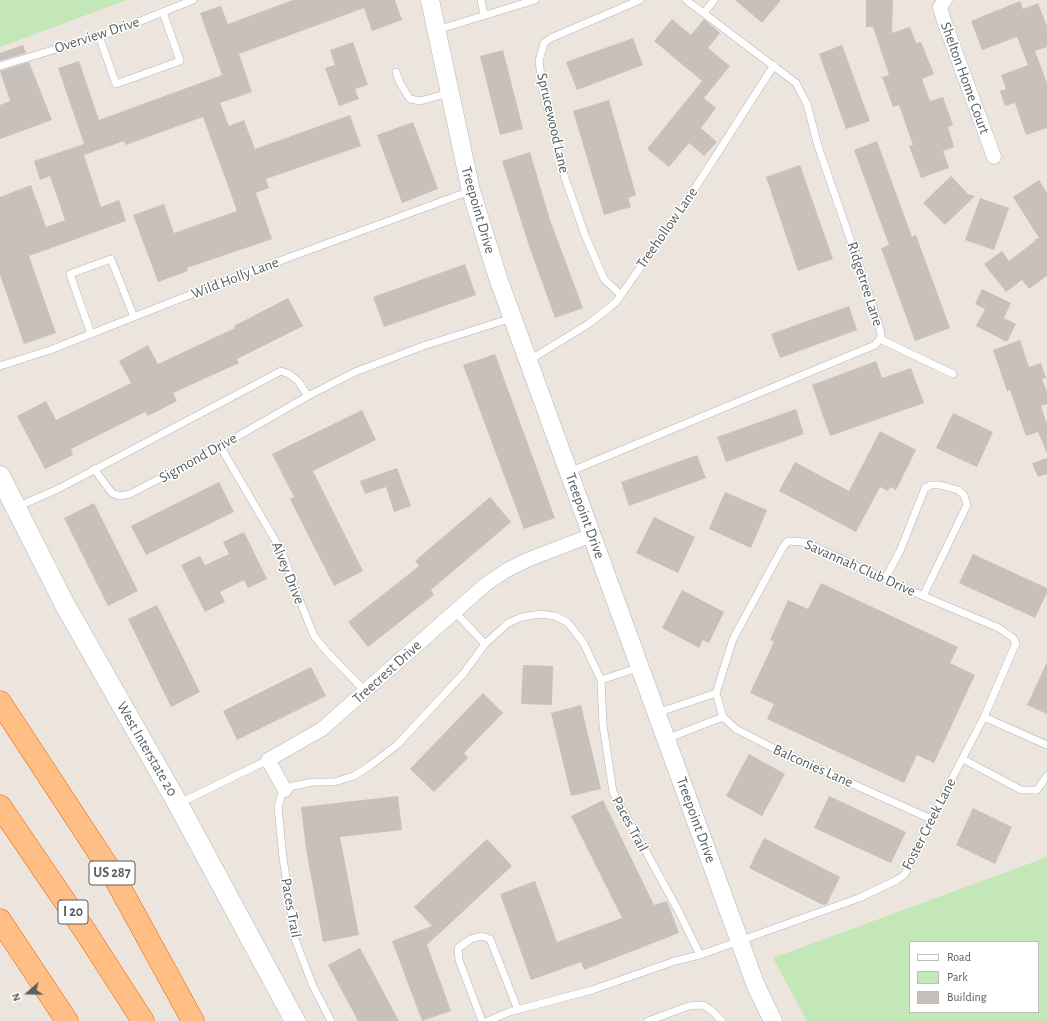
<!DOCTYPE html>
<style>
body{margin:0}
#map{position:relative;width:1047px;height:1021px;overflow:hidden;background:#ece5de;font-family:"Alegreya Sans",sans-serif}
canvas{display:block}
.legend{position:absolute;left:909px;top:941px;width:130px;height:72px;box-sizing:border-box;background:#fff;border:1px solid #bcbfc0;margin:0;padding:5px 7px;list-style:none;font-size:12px;color:#585e61}
.legend li{display:flex;align-items:center;gap:8px;height:20px}
.legend b{width:20px;border:1px solid #bcbfc0}
.north{position:absolute;left:8px;top:973px;width:40px;height:40px;-webkit-text-stroke:3px #fff;paint-order:stroke;rotate:250deg;font-size:11px;font-weight:700;line-height:16px;text-align:center;color:#585e61}
.north::after{content:'';display:block;margin:auto;width:14px;height:18px;background:#585e61;clip-path:polygon(50% 0,100% 100%,50% 72%,0 100%)}
</style>
<div id="map">
<canvas width="1047" height="1021"></canvas>
<ul class="legend">
<li><b style="height:5px;background:#fff"></b>Road</li>
<li><b style="height:11px;background:#c4e7b8"></b>Park</li>
<li><b style="height:11px;background:#c7c0bb"></b>Building</li>
</ul>
<div class="north">N</div>
</div>
<script>
const ctx = document.querySelector('canvas').getContext('2d');
ctx.lineJoin = 'round';
function fillPath(path, color) {
  ctx.fillStyle = color;
  ctx.fill(path, 'evenodd');
}
function poly(rows) {
  const path = new Path2D();
  for (const r of rows) {
    path.moveTo(r[0], r[1]);
    for (let i = 2; i < r.length; i += 2) path.lineTo(r[i], r[i + 1]);
  }
  return path;
}
function trace(path, color, width, dash) {
  ctx.strokeStyle = color;
  ctx.lineWidth = width;
  ctx.lineCap = dash ? 'butt' : 'round';
  ctx.setLineDash(dash || []);
  ctx.stroke(path);
}
function label(font, color, halo, rows, align = 'center') {
  ctx.font = font + ' "Alegreya Sans",sans-serif';
  ctx.lineWidth = 3;
  ctx.setLineDash([]);
  ctx.textBaseline = 'middle';
  ctx.strokeStyle = halo;
  ctx.fillStyle = color;
  for (const [text, x, y, turn = 0] of rows) {
    ctx.save();
    ctx.translate(x, y);
    ctx.rotate((+turn || 0) * Math.PI / 180);
    ctx.textAlign = isNaN(turn) ? turn : align;
    if (halo) ctx.strokeText(text, 0, 0);
    ctx.fillText(text, 0, 0);
    ctx.restore();
  }
}
const green = poly([
 [0,0,127,0,0,47],
 [1047,857,1047,1021,807,1021,773,958],
 [910,942,1038,942,1038,1012,910,1012]
]);
const building = poly([
 [293,0,395,0,402,20,372,31,364,8,239,54,252,92,220,103,229,126,244,120,255,149,350,115,361,146,266,179,269,188,256,193,272,239,187,268,188,271,158,282,133,215,164,204,174,233,237,211,203,117,126,145,124,141,84,155,101,207,119,200,126,221,29,256,56,333,24,344,0,275,0,197,31,185,46,227,65,220,50,176,40,180,34,161,84,144,58,68,79,61,99,120,222,75,200,13,221,6,228,24],
 [735,0,781,0,762,23],
 [866,0,893,0,892,33,910,27,916,43,921,42,934,74,922,79,930,101,943,97,953,125,948,127,954,147,943,151,949,168,921,178,909,146,913,145,899,105,893,107,882,77,889,75,873,27,866,27],
 [1020,1,1023,9,1038,3,1047,26,1047,47,1035,51,1047,83,1047,128,1026,135,1015,103,1005,106,1000,91,1006,89,1001,75,1028,65,1017,37,982,50,971,21],
 [672,19,691,35,704,19,720,33,708,48,730,66,704,98,716,108,701,128,717,142,704,156,689,143,669,167,647,149,702,81,654,41],
 [633,38,643,65,577,90,566,62],
 [353,42,368,85,355,89,359,99,339,106,325,68,335,65,330,50],
 [23,45,26,53,0,61,0,53],
 [842,45,870,121,846,129,819,54],
 [503,50,523,129,500,135,480,56],
 [29,62,52,120,0,139,0,105,10,101,0,71],
 [609,100,636,195,628,198,631,207,604,215,573,111],
 [413,122,438,189,402,203,377,135],
 [877,141,912,237,916,235,950,328,915,341,881,248,889,245,854,150],
 [530,152,550,220,583,308,555,318,529,246,502,161],
 [800,165,833,259,798,271,766,177],
 [951,176,968,194,975,196,945,225,923,203],
 [1039,180,1047,193,1047,276,1029,289,1022,280,1006,292,984,264,1002,251,1009,261,1035,241,1035,239,1039,238,1013,197],
 [980,198,1009,208,994,250,965,240],
 [465,264,476,295,384,327,373,297],
 [982,289,1011,303,1004,318,1016,324,1007,342,976,326,985,309,975,304],
 [288,298,303,326,237,359,239,363,173,393,177,401,148,416,145,412,71,449,73,455,45,469,17,416,46,401,56,420,131,383,119,361,148,345,158,364,235,328,234,326],
 [849,306,857,330,780,358,771,334],
 [1020,340,1029,367,1041,363,1046,378,1042,379,1047,392,1047,404,1041,406,1047,424,1047,453,1038,432,1026,436,1010,390,1007,391,993,350],
 [495,354,555,518,524,529,463,365],
 [876,361,882,378,911,368,924,403,830,436,812,385],
 [796,409,804,434,726,462,717,437],
 [362,410,376,440,313,471,363,571,334,586,290,499,294,497,272,454],
 [953,413,993,432,977,467,936,448],
 [880,431,916,450,896,490,890,487,888,491,880,487,856,532,779,491,795,462,849,491],
 [697,455,706,478,629,506,621,482],
 [1047,458,1047,474,1038,477,1032,463],
 [397,468,411,506,394,512,386,487,365,494,360,481],
 [219,482,234,512,146,555,131,526],
 [725,492,767,510,751,548,709,529],
 [490,497,511,522,431,590,434,595,368,647,348,622,419,566,415,561],
 [94,503,138,591,108,606,64,518],
 [654,517,695,537,678,573,636,553],
 [244,532,267,579,248,588,244,580,220,592,225,602,205,612,181,565,200,556,205,565,229,554,223,542],
 [973,554,1047,588,1047,593,1035,618,959,583],
 [821,583,958,647,950,663,975,675,934,763,917,755,904,783,767,719,774,704,750,693,774,642,770,640,788,600,808,609],
 [682,590,724,612,709,643,703,640,699,648,662,628],
 [157,605,200,692,171,707,128,619],
 [1047,662,1047,714,1027,705],
 [523,665,553,666,552,705,521,704],
 [311,667,326,696,237,740,223,711],
 [483,693,503,713,464,753,468,758,434,792,410,769],
 [581,705,601,789,571,796,551,713],
 [749,754,785,774,762,816,726,796],
 [398,796,402,830,340,837,359,935,323,942,306,849,301,807],
 [829,796,906,832,891,863,814,828],
 [603,800,654,905,667,901,679,933,584,970,581,962,531,980,500,894,535,881,557,942,622,918,571,816],
 [973,808,1012,827,995,864,956,845],
 [764,838,840,877,827,904,823,905,749,868],
 [487,839,512,866,427,945,451,1011,422,1021,392,941,432,926,414,907],
 [360,948,399,1021,358,1021,328,965]
]);
const service = poly([
 [481,0,484,15],
 [704,13,714,0],
 [437,30,535,0],
 [99,36,116,84,180,61,163,12],
 [0,66,113,32,193,0],
 [396,72,400,83,410,99,420,101,449,93],
 [621,295,604,279,585,235,564,175,543,91,539,61,544,43,551,38,640,0],
 [91,334,70,274,111,259,134,317],
 [880,339,953,374],
 [528,361,590,323,616,302,683,207,774,65],
 [0,366,50,350,225,281,470,191],
 [220,446,282,552,296,591,314,636,327,652,366,692],
 [94,469,112,493,119,496,130,494,207,454,308,396,355,372,423,346,512,318],
 [569,472,875,345,880,339,881,333,865,282,818,146,807,104,796,83,686,0],
 [17,507,58,489,281,371,289,374,298,381,308,396],
 [885,579,900,551,925,488,931,485,940,485,958,490,964,495,967,505,923,596],
 [455,612,485,644],
 [601,680,640,667],
 [716,693,723,717,736,729,777,750,931,819],
 [657,713,716,693],
 [984,717,1047,745],
 [666,739,723,717],
 [963,759,1021,790,1037,790,1047,776],
 [178,804,268,760],
 [331,1021,313,986,295,939,283,858,278,807,281,796,285,790,293,786,313,782,334,782,354,776,371,765,398,744,463,674,485,644,508,623,522,617,541,614,555,616,567,622,583,642,601,680,603,725,613,792,678,910,700,955],
 [482,1021,459,960,458,948,471,939,481,936,490,939,518,1010],
 [488,1021,509,1012,592,990,675,961,700,955,859,898,897,880,905,874,931,819,984,717,1016,643,1013,638,999,628,923,596,804,542,788,541,783,547,733,639,716,693],
 [648,1021,689,1006,703,1005,711,1010,722,1021]
]);
const minor = poly([
 [945,0,940,7,944,21,994,157],
 [285,790,268,760,322,729,486,584,507,570,527,560,592,535]
]);
const tertiary = poly([
 [430,0,471,191,498,278,756,986,773,1021]
]);
const secondary = poly([
 [0,476,65,605,178,804,295,1021]
]);
const motorway = poly([
 [0,702,112,873,193,1021],
 [0,806,85,931,143,1021],
 [0,920,67,1021]
]);
const shields = [
 [112,873,46],
 [73,912,30]
];
const shieldNames = [
 ["US 287",112,873],
 ["I 20",73,912]
];
const streetNames = [
 ["Overview Drive",97,35,-18],
 ["Shelton Home Court",965,78,70],
 ["Sprucewood Lane",553,123,77],
 ["Treepoint Drive",478,210,74],
 ["Treehollow Lane",667,228,-55],
 ["Wild Holly Lane",235,278,-21],
 ["Ridgetree Lane",865,284,72],
 ["Sigmond Drive",198,458,-29],
 ["Treepoint Drive",585,516,70],
 ["Savannah Club Drive",860,568,24],
 ["Alvey Drive",288,573,68],
 ["Treecrest Drive",387,672,-42],
 ["West Interstate 20",147,749,60],
 ["Balconies Lane",813,766,24],
 ["Treepoint Drive",696,820,70],
 ["Paces Trail",630,824,62],
 ["Foster Creek Lane",929,824,-63],
 ["Paces Trail",291,908,80]
];
fillPath(green, '#c4e7b8');
fillPath(building, '#c7c0bb');
trace(service, '#b0b5b8', 8);
trace(minor, '#b0b5b8', 15);
trace(tertiary, '#b0b5b8', 19);
trace(secondary, '#aeb5b8', 21);
trace(motorway, '#eb6200', 23);
trace(service, '#fff', 7);
trace(minor, '#fff', 14);
trace(tertiary, '#fff', 18);
trace(secondary, '#fff', 20);
trace(motorway, '#ffbe83', 22);
for (const [x, y, w] of shields) {
  const box = new Path2D();
  box.roundRect(x - w / 2, y - 12, w, 24, 3);
  ctx.fillStyle = '#fff';
  ctx.fill(box);
  trace(box, '#585e61', 1);
}
label('bold 14px', '#585e61', null, shieldNames);
label('15px', '#585e61', '#fff', streetNames);
</script>
